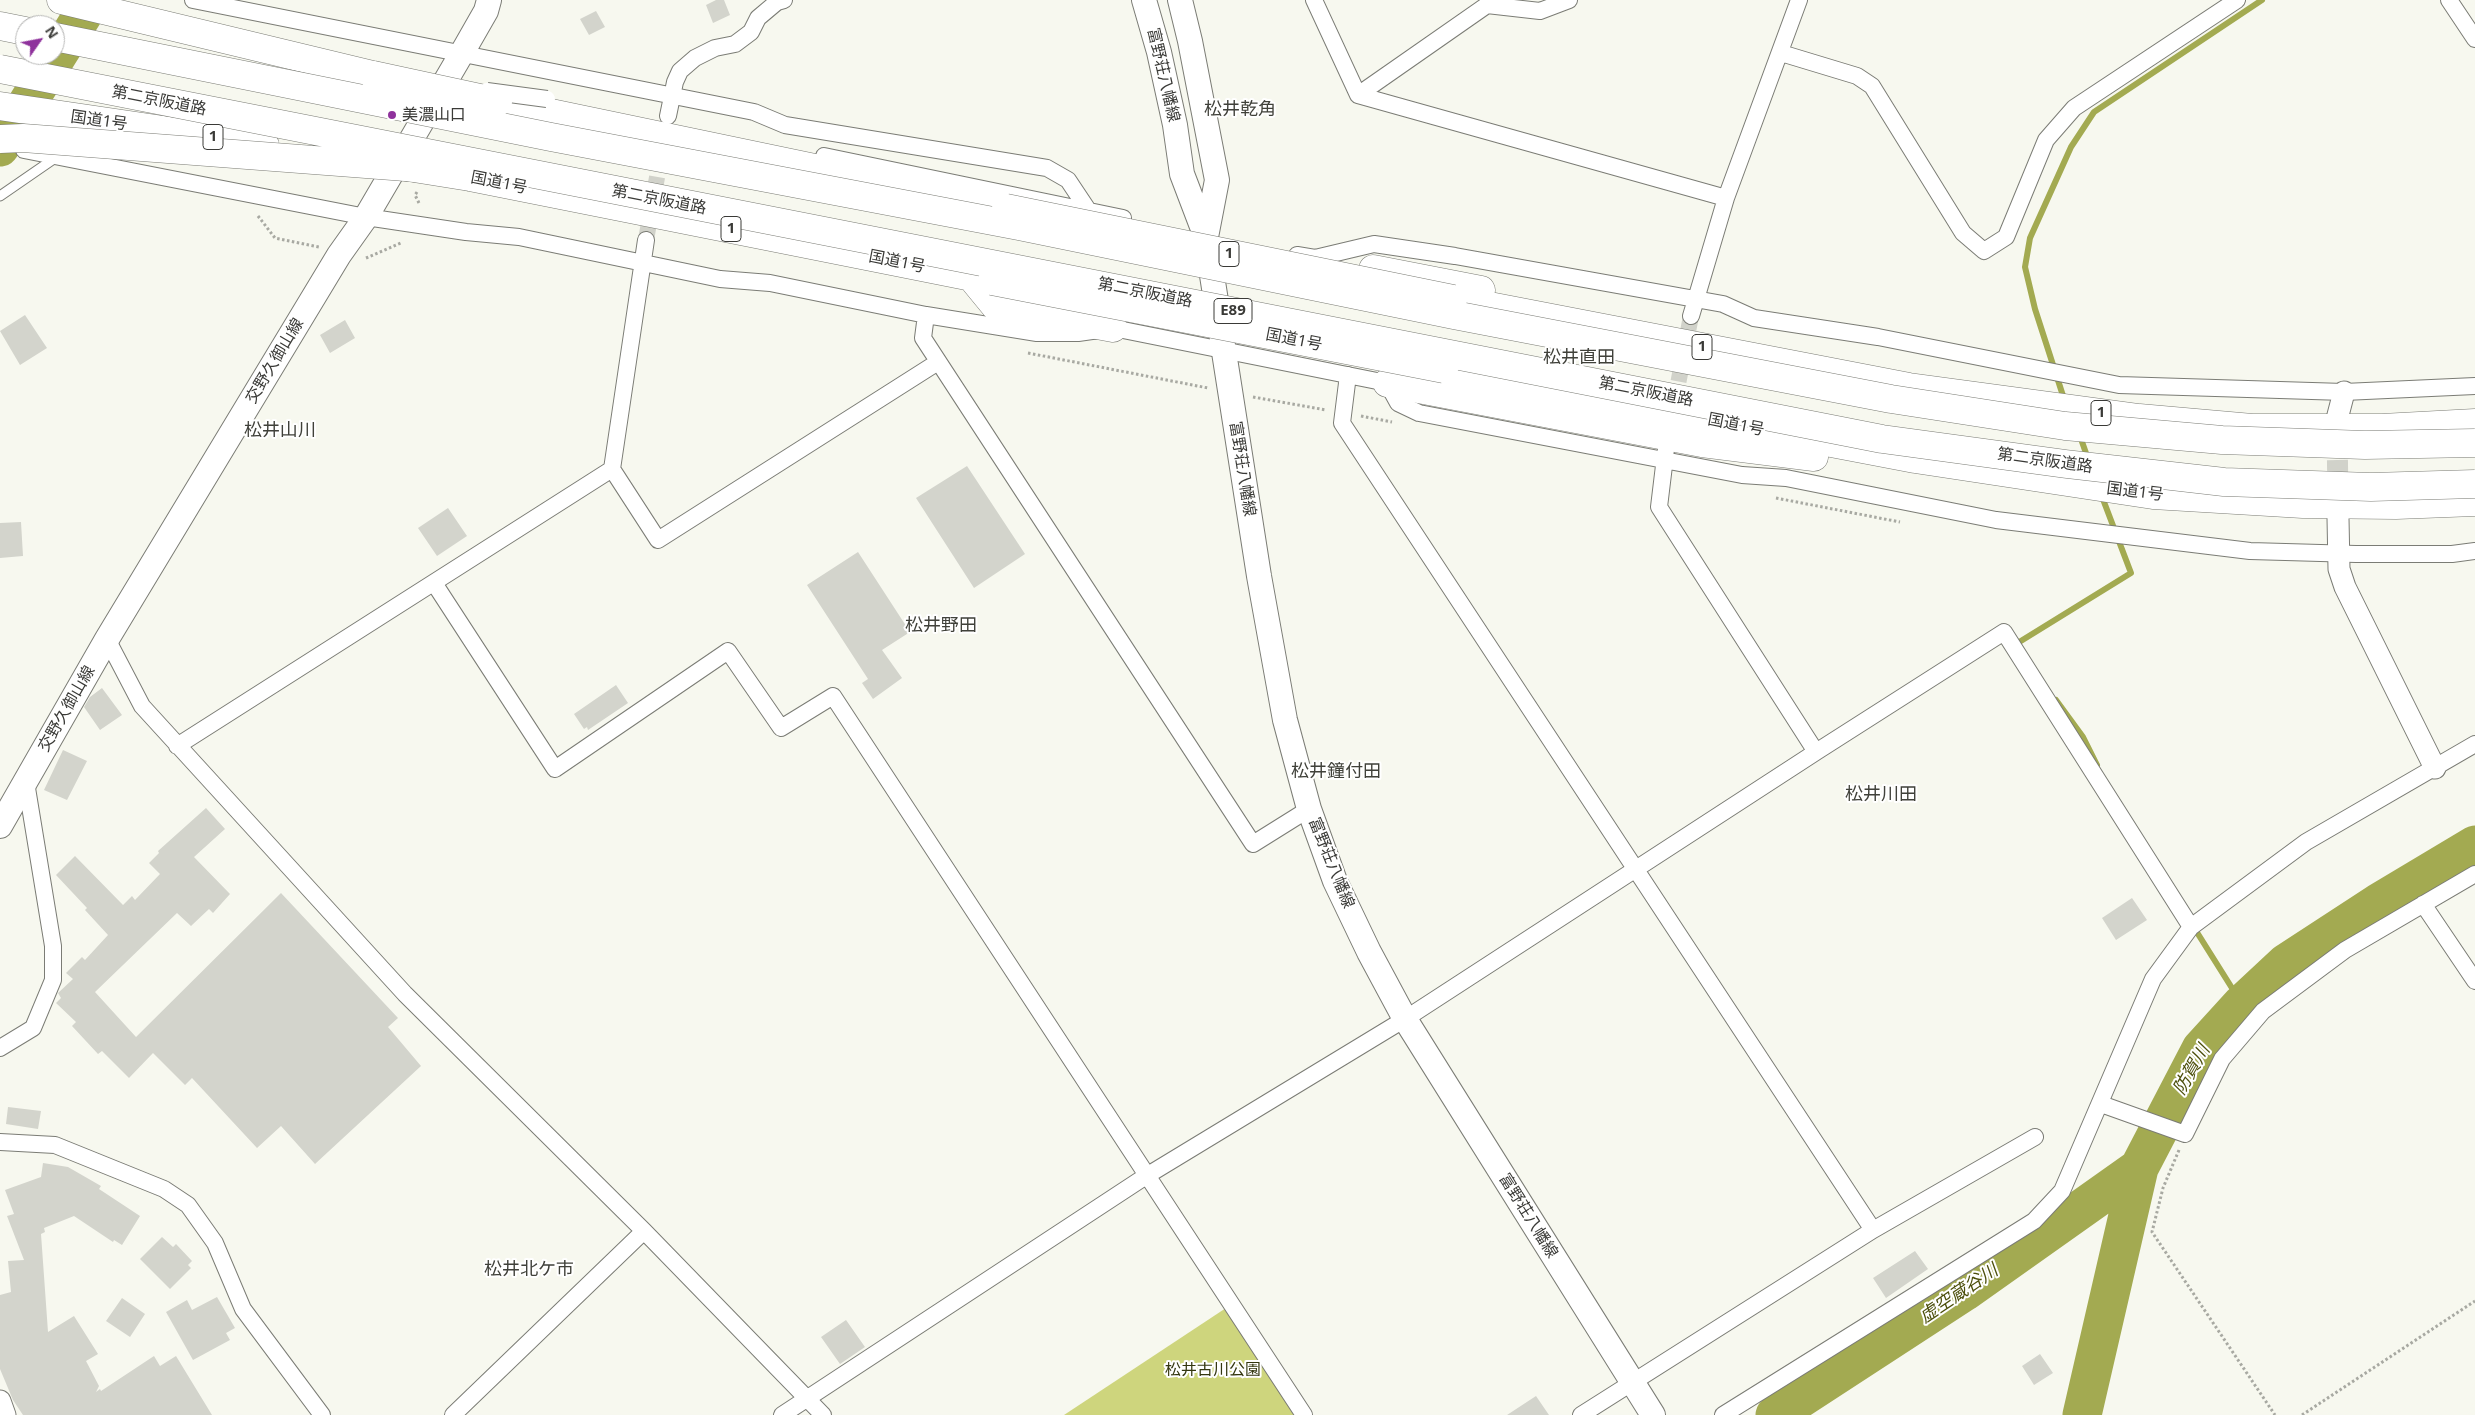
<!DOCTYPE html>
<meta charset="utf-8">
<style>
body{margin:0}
#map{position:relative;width:2475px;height:1415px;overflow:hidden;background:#f7f8ef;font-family:"Noto Sans",sans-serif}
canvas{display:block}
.north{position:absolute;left:15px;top:15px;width:50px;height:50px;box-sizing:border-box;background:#fff;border:1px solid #b0b0af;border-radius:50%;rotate:57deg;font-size:14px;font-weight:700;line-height:20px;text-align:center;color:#3a3a37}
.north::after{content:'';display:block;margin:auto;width:18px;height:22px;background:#8f329c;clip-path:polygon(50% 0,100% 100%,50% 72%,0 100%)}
</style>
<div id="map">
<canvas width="2475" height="1415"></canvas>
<div class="north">N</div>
</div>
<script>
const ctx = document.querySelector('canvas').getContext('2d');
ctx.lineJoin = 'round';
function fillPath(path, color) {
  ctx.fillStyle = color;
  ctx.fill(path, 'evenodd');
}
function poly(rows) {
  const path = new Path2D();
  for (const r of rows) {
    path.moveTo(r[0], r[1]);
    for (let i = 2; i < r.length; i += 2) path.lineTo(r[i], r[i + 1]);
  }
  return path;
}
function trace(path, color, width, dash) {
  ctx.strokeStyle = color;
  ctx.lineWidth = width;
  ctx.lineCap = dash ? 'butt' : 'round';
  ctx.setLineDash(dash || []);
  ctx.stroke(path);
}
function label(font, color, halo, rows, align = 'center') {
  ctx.font = font + ' "Noto Sans","Noto Sans JP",sans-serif';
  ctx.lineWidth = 4;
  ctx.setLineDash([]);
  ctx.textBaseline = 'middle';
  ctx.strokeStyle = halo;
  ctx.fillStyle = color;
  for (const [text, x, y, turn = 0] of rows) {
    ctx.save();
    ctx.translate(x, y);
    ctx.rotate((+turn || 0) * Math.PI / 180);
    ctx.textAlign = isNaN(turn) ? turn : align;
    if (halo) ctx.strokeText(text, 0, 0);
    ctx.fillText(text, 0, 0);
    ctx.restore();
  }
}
const green = poly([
 [1226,1308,1296,1415,1064,1415]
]);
const stream = poly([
 [2065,402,2035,309,2025,267,2030,238,2071,147,2094,112,2262,0],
 [2079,433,2088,459],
 [2018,647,2016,644,2131,573,2101,494],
 [2056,700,2083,737,2097,765],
 [2193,926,2242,1004]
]);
const river = poly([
 [0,147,92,0],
 [1775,1415,1964,1292,2139,1168],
 [2082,1415,2139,1168,2201,1049,2242,1004,2286,963,2378,903,2475,845]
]);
const building = poly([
 [716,0,724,0,730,15,713,23,706,5],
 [596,11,605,27,589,35,580,19],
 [25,315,47,348,20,365,0,331],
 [345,320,355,338,330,353,320,335],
 [967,466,1025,554,974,588,916,498],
 [448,508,467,536,437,556,418,528],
 [21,522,23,556,0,558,0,523],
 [858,552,910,632,882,650,902,678,873,699,862,683,868,679,807,585],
 [616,685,628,703,588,730,587,727,584,729,574,714],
 [102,688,122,715,100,730,84,707,90,697],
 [63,750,87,761,67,800,44,790],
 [206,808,225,829,194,857,230,894,213,913,209,909,191,926,177,913,95,992,136,1037,281,893,398,1018,388,1027,421,1066,315,1164,281,1126,257,1148,192,1078,185,1085,153,1053,129,1078,102,1051,98,1054,72,1026,76,1022,56,1003,61,998,58,993,73,979,66,973,82,957,85,960,108,935,85,910,87,908,56,875,75,856,123,905,132,896,135,900,160,874,149,863,159,853,158,851],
 [2132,898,2147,920,2116,940,2102,918],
 [8,1107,41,1111,38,1129,6,1124],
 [43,1163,68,1167,101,1186,99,1189,140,1216,122,1245,114,1240,113,1242,74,1216,44,1228,45,1232,41,1234,48,1332,74,1316,98,1354,86,1361,99,1386,96,1392,100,1389,101,1391,154,1356,160,1366,176,1356,212,1415,23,1415,13,1400,0,1369,0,1295,11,1292,8,1261,24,1260,7,1216,14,1214,5,1190,41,1177],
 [162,1237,173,1247,176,1244,192,1261,188,1265,191,1268,170,1289,140,1259],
 [1915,1251,1928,1269,1886,1298,1873,1278],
 [217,1297,235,1328,226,1333,230,1340,193,1360,166,1312,187,1300,192,1310],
 [122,1298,145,1314,130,1337,106,1321],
 [846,1320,865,1347,840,1364,821,1337],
 [2040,1354,2053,1373,2034,1385,2022,1366],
 [1536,1396,1549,1415,1507,1415]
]);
const minorTunnel = poly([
 [646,240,662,149],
 [1674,405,1691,316]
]);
const tertiaryTunnel = poly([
 [2337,428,2338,500]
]);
const path = poly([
 [417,192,415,195,420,205],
 [258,216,275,238,319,247],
 [366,258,401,243],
 [1028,353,1208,388],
 [1253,397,1326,410],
 [1361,416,1392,422],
 [1776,498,1900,522],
 [2179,1150,2163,1188,2152,1232,2275,1415],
 [2302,1415,2475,1301]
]);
const service = poly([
 [0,196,58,156]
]);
const minor = poly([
 [193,0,754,112,785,125,1047,168,1068,180,1088,210],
 [1314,0,1358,95,1726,198],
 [2449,0,2475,39],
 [1781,53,1857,76,1872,86,1963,233,1984,251,2006,237,2046,140,2074,108,2237,0],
 [1358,95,1487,5,1540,11,1569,0],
 [668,116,675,82,680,71,695,58,715,48,735,44,751,32,758,18,777,2,784,0],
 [24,150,366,217,466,232,519,237,720,279,770,283,926,315,1037,333,1078,333,1113,328,1387,383,1398,403,1419,413,1742,475,1786,478,1996,520,2250,551,2356,554,2452,554,2475,551],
 [824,156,1123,218],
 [646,240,612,469,658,540,938,362],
 [1297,255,1315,258,1374,244,1455,256,1723,304,1754,318,1878,337,2119,385,2344,392,2475,386],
 [926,315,923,338,1253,844,1309,809],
 [1691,316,1726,198,1799,0],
 [1348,375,1342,423,1873,1230],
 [434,583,555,769,728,651,781,728,833,696,1304,1415],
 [107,639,142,706,405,994,644,1231,823,1415],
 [177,746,612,469],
 [1816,752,2004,632,2191,927],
 [2423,904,2475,981],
 [0,1048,33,1028,53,980,53,946,26,782],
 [2101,1104,2185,1134,2222,1059,2263,1011,2345,950,2475,874],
 [0,1142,55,1145,164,1189,188,1205,215,1243,243,1309,322,1415],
 [453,1415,644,1231],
 [782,1415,1143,1178,1405,1019,1816,752,1659,507,1666,449],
 [1581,1415,1873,1230,2035,1137],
 [1723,1415,2034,1221,2062,1191,2153,979,2191,927,2306,842,2475,744]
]);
const tertiary = poly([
 [2337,419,2344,392],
 [2338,518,2339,569,2345,587,2435,768],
 [0,1401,5,1415]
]);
const secondary = poly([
 [1144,0,1159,52,1175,125,1182,174,1206,237,1259,576,1285,720,1309,809,1335,881,1369,952,1405,1019,1653,1415],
 [1180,0,1190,41,1217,180,1206,237],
 [0,826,107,639,339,255,366,217,462,53,486,11,489,0]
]);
const trunk = poly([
 [61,0,373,75],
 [498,102,1006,208],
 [0,106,265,145],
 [470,177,992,281],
 [1373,269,1481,290],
 [972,278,995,306,1113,328],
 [1453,299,1909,387,2139,418,2252,428,2382,428,2475,423],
 [1444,369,1915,459,2153,495,2303,504,2396,505,2475,502],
 [1387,383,1702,443,1814,457]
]);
const motorway = poly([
 [0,26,25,31]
]);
const minorBridge = poly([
 [487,91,547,99]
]);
const trunkBridge = poly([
 [373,75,498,102],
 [395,165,470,177],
 [1006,208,1453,299],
 [992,281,1444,369]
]);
const motorwayBridge = poly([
 [55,37,551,137,1019,226,1454,315,1891,399,2065,426,2222,440,2365,445,2475,443],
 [0,69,1882,439,2066,464,2224,482,2371,487,2475,484],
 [0,139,23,138,419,168]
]);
const markers = [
 [392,115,5,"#8f329c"]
];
const shields = [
 [213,137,20],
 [731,229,20],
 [1229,254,20],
 [1233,311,38],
 [1702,347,20],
 [2101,413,20]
];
const shieldNames = [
 ["1",213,137],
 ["1",731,229],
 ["1",1229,254],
 ["E89",1233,311],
 ["1",1702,347],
 ["1",2101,413]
];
const streetNames = [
 ["富野荘八幡線",1163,75,77],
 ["第二京阪道路",159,101,11],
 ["国道1号",99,121,8],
 ["国道1号",499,183,11],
 ["第二京阪道路",659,200,11],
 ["国道1号",897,262,11],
 ["第二京阪道路",1145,293,11],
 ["国道1号",1294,340,11],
 ["交野久御山線",275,361,-59],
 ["第二京阪道路",1646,392,11],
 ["国道1号",1736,425,11],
 ["第二京阪道路",2045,461,8],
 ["富野荘八幡線",1242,469,81],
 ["国道1号",2135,492,7],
 ["交野久御山線",67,709,-60],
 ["富野荘八幡線",1331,863,68],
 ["富野荘八幡線",1528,1216,58]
];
const poiNames = [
 ["美濃山口",402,115]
];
const parkNames = [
 ["松井古川公園",1213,1370]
];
const neighbourhoodNames = [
 ["松井乾角",1240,110],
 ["松井直田",1579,358],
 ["松井山川",280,431],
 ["松井野田",941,626],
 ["松井鐘付田",1336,772],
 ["松井川田",1881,795],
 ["松井北ケ市",529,1270]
];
const waterNames = [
 ["防賀川",2192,1070,-60],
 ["虚空蔵谷川",1959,1294,-34]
];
fillPath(green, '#ced57d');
trace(stream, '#a3aa51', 6);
trace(river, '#a3aa51', 39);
fillPath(building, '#d3d4cc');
trace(minorTunnel, '#d1d2ca', 16, [16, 8]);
trace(tertiaryTunnel, '#d1d2ca', 21, [21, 11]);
trace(service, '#7b7c75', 11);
trace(minor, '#7b7c75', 18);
trace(tertiary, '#7b7c75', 23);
trace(secondary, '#7b7c75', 26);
trace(trunk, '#7b7c75', 29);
trace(motorway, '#7b7c75', 29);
trace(path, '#a8a9a2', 3, [2.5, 2.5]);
trace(service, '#fff', 9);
trace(minor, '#fff', 16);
trace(tertiary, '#fff', 21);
trace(secondary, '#fff', 24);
trace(trunk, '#fff', 28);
trace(motorway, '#fff', 28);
trace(minorBridge, '#7b7c75', 18, []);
trace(trunkBridge, '#7b7c75', 29, []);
trace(motorwayBridge, '#7b7c75', 29, []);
trace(minorBridge, '#fff', 16);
trace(trunkBridge, '#fff', 28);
trace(motorwayBridge, '#fff', 28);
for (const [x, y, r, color] of markers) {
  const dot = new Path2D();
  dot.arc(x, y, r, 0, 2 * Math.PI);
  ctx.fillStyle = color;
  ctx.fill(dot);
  trace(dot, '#fff', 2);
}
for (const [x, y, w] of shields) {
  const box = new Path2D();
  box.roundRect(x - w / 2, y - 12.5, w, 25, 4);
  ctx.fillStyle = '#fff';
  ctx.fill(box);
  trace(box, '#3a3a37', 1);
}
label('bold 15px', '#3a3a37', null, shieldNames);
label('16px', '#3a3a37', '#fff', streetNames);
label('16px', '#3a3a37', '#fff', poiNames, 'left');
label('16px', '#343710', '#fff', parkNames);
label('18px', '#40413a', '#fff', neighbourhoodNames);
label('italic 18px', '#4c4f0b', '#fff', waterNames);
</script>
